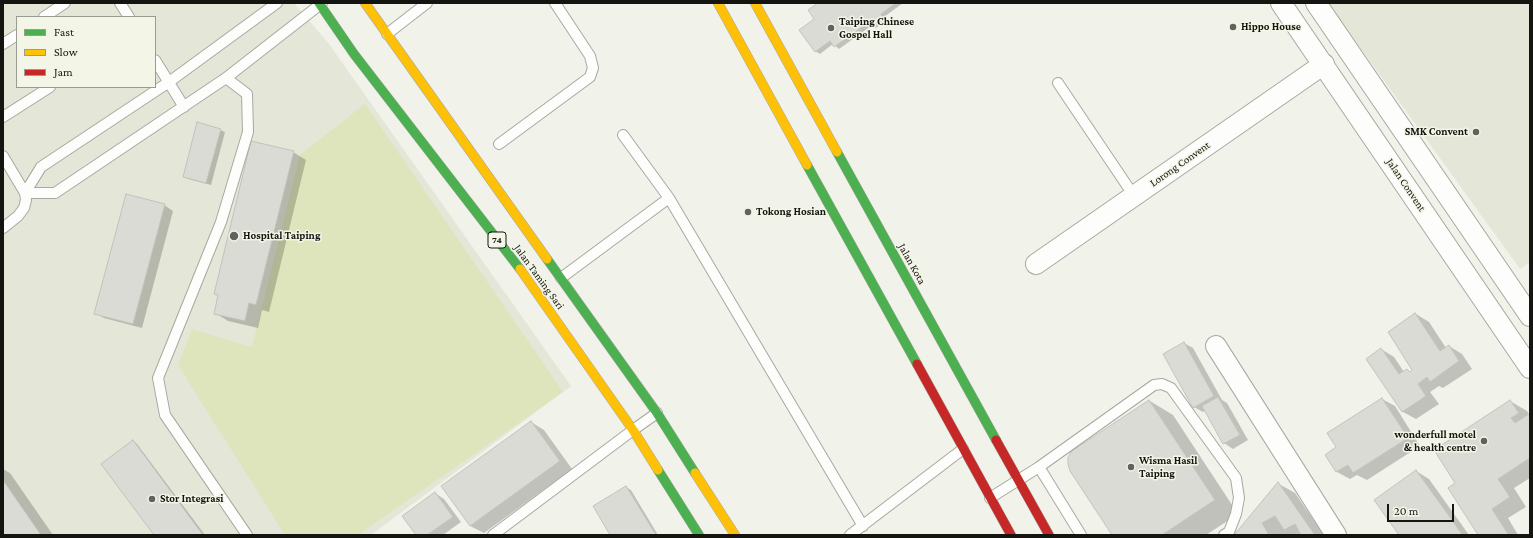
<!DOCTYPE html>
<style>
body{margin:0}
#map{position:relative;width:1533px;height:538px;overflow:hidden;background:#f1f2ea;font-family:"Crimson Pro",serif}
canvas{display:block}
.frame{position:absolute;inset:0;border:4px solid #141510;pointer-events:none}
.legend{position:absolute;left:16px;top:16px;width:140px;height:72px;box-sizing:border-box;background:#f3f6e7;border:1px solid #9a9c91;margin:0;padding:5px 7px;list-style:none;font-size:12px;color:#141510}
.legend li{display:flex;align-items:center;gap:8px;height:20px}
.legend b{width:20px;border:1px solid #9a9c91}
.scale{position:absolute;left:1387px;top:504px;width:67px;height:18px;box-sizing:border-box;border:2px solid #141510;border-top:0;padding-left:5px;font-size:12px;line-height:14px;white-space:nowrap;color:#141510;-webkit-text-stroke:3px #f3f6e7;paint-order:stroke}
</style>
<div id="map">
<canvas width="1533" height="538"></canvas>
<div class="frame"></div>
<ul class="legend">
<li><b style="height:5px;background:#4caf50"></b>Fast</li>
<li><b style="height:5px;background:#ffc107"></b>Slow</li>
<li><b style="height:5px;background:#c62828"></b>Jam</li>
</ul>
<div class="scale">20 m</div>
</div>
<script>
const ctx = document.querySelector('canvas').getContext('2d');
ctx.lineJoin = 'round';
function fillPath(path, color) {
  ctx.fillStyle = color;
  ctx.fill(path, 'evenodd');
}
function poly(rows) {
  const path = new Path2D();
  for (const r of rows) {
    path.moveTo(r[0], r[1]);
    for (let i = 2; i < r.length; i += 2) path.lineTo(r[i], r[i + 1]);
  }
  return path;
}
function trace(path, color, width, dash) {
  ctx.strokeStyle = color;
  ctx.lineWidth = width;
  ctx.lineCap = dash ? 'butt' : 'round';
  ctx.setLineDash(dash || []);
  ctx.stroke(path);
}
function label(font, color, halo, rows, align = 'center') {
  ctx.font = font + ' "Crimson Pro",serif';
  ctx.lineWidth = 3;
  ctx.setLineDash([]);
  ctx.textBaseline = 'middle';
  ctx.strokeStyle = halo;
  ctx.fillStyle = color;
  for (const [text, x, y, turn = 0] of rows) {
    ctx.save();
    ctx.translate(x, y);
    ctx.rotate((+turn || 0) * Math.PI / 180);
    ctx.textAlign = isNaN(turn) ? turn : align;
    if (halo) ctx.strokeText(text, 0, 0);
    ctx.fillText(text, 0, 0);
    ctx.restore();
  }
}
const built = poly([
 [3,3,294,3,329,44,571,386,371,535,3,535],
 [17,17,155,17,155,87,17,87],
 [1328,3,1530,3,1530,262,1520,269]
]);
const green = poly([
 [365,104,563,392,358,535,285,535,178,365,192,329,252,347,300,155]
]);
const shadow = poly([
 [820,3,903,3,884,17,887,20,876,28,871,26,839,49,833,44,820,54,815,51,815,19],
 [220,130,225,132,211,185,188,179,184,177],
 [293,152,306,160,269,312,262,310,258,328,228,321,215,313,219,296,215,293],
 [164,205,173,211,142,328,104,318,95,313],
 [1416,314,1429,322,1446,348,1449,346,1462,354,1472,369,1443,388,1439,386,1430,392,1439,404,1416,419,1403,412,1367,359,1381,349,1394,357,1404,372,1407,370,1411,372,1414,370],
 [1184,343,1193,348,1222,400,1227,403,1248,440,1233,449,1224,443,1206,410,1203,412,1194,407],
 [1382,399,1395,406,1420,446,1367,480,1357,475,1350,479,1337,472,1327,455,1338,448],
 [1150,401,1173,415,1238,514,1206,535,1113,535],
 [1510,401,1527,411,1530,416,1530,478,1514,488,1526,507,1508,518,1518,535,1479,535,1457,483],
 [531,422,544,430,572,469,484,533,470,526],
 [133,441,137,444,205,535,155,535],
 [3,469,10,473,53,535,3,535],
 [1416,471,1429,479,1469,535,1400,535],
 [1279,484,1295,493,1324,535,1236,535],
 [626,487,631,490,658,535,611,535],
 [435,493,444,499,461,522,443,535,417,535]
]);
const building = poly([
 [818,3,896,3,881,14,883,18,871,27,868,23,834,47,830,41,815,52,799,30,814,19,808,10,818,3],
 [197,122,221,129,206,183,183,177,197,122],
 [251,141,294,151,256,305,249,303,245,321,214,314,218,295,214,294,251,141],
 [126,194,165,204,133,324,94,314,126,194],
 [1415,313,1440,351,1449,345,1459,361,1430,382,1427,377,1418,384,1426,396,1402,412,1366,359,1381,348,1399,374,1407,369,1410,372,1412,370,1388,332,1415,313],
 [1184,342,1214,396,1193,408,1163,354,1184,342],
 [1218,397,1240,435,1223,444,1202,406,1218,397],
 [1382,398,1408,438,1353,473,1348,465,1336,472,1325,455,1336,447,1327,433,1382,398],
 [1149,400,1215,500,1162,535,1112,535,1070,471,1068,464,1068,457,1072,451,1149,400],
 [1510,400,1519,413,1511,418,1515,423,1529,414,1530,416,1530,458,1498,479,1510,497,1492,509,1508,534,1506,535,1478,535,1448,488,1455,483,1434,450,1510,400],
 [531,421,560,461,470,526,441,486,531,421],
 [133,440,203,535,154,535,101,464,133,440],
 [1416,470,1462,534,1461,535,1399,535,1374,500,1416,470],
 [3,480,41,535,3,535,3,480],
 [1278,482,1315,535,1234,535,1278,482],
 [626,486,656,535,610,535,593,506,626,486],
 [435,492,453,517,427,535,416,535,402,516,435,492],
 [1275,516,1284,530,1295,524,1301,535,1269,535,1262,523,1275,516]
]);
const lane = poly([
 [120,3,129,17],
 [44,17,65,3],
 [387,34,427,3],
 [3,44,17,35],
 [155,60,184,107],
 [226,78,247,94,248,132,221,222,158,378,165,415,247,535],
 [1058,83,1134,196],
 [3,117,50,87],
 [623,135,669,198,863,526],
 [499,144,590,77,593,68,590,56,555,3],
 [3,156,25,193,26,200,24,208,18,216,3,228],
 [25,193,55,193,226,78,322,3],
 [25,193,41,167,169,82,277,3],
 [561,278,669,198],
 [1039,467,1081,535],
 [990,498,1039,467,1154,385,1162,384,1171,388,1236,478,1239,498,1236,514,1229,532,1224,535],
 [493,535,633,430,657,413],
 [850,535,963,449]
]);
const street = poly([
 [1281,3,1530,368],
 [1316,3,1530,316],
 [1036,264,1324,64],
 [1216,346,1336,535]
]);
const fast = poly([
 [319,3,354,54,520,269],
 [837,152,996,440],
 [807,165,917,364],
 [547,259,657,413,695,473],
 [658,470,699,535]
]);
const slow = poly([
 [365,3,547,259],
 [718,3,807,165],
 [755,3,837,152],
 [520,269,633,430,658,470],
 [695,473,735,535]
]);
const jam = poly([
 [917,364,1011,535],
 [996,440,1049,535]
]);
const markers = [
 [1233,27,4,"#61625c"],
 [831,28,4,"#61625c"],
 [1476,132,4,"#61625c"],
 [748,212,4,"#61625c"],
 [234,236,5,"#61625c"],
 [1484,441,4,"#61625c"],
 [1131,467,4,"#61625c"],
 [152,499,4,"#61625c"]
];
const shields = [
 [497,240,18]
];
const shieldNames = [
 ["74",497,240]
];
const poiNames = [
 ["Taiping Chinese",839,22],
 ["Gospel Hall",839,35],
 ["Hippo House",1241,27],
 ["SMK Convent",1468,132,"right"],
 ["Tokong Hosian",756,212],
 ["Hospital Taiping",243,236],
 ["wonderfull motel",1476,435,"right"],
 ["& health centre",1476,448,"right"],
 ["Wisma Hasil",1139,461],
 ["Taiping",1139,474],
 ["Stor Integrasi",160,499]
];
const streetNames = [
 ["Lorong Convent",1180,164,-35],
 ["Jalan Convent",1406,185,56],
 ["Jalan Kota",912,264,61],
 ["Jalan Taming Sari",539,277,54]
];
fillPath(built, '#e4e7d8');
fillPath(green, '#dee4bb');
fillPath(shadow, '#0003');
fillPath(building, '#dadbd5');
trace(building, '#c2c3bd', 1);
trace(lane, '#a8a8a2', 12);
trace(street, '#a8a8a2', 22);
trace(fast, '#a8a8a2', 10);
trace(slow, '#a8a8a2', 10);
trace(jam, '#a8a8a2', 10);
trace(lane, '#fdfdfc', 10);
trace(street, '#fdfdfc', 20);
trace(fast, '#4caf50', 9);
trace(slow, '#ffc107', 9);
trace(jam, '#c62828', 9);
for (const [x, y, r, color] of markers) {
  const dot = new Path2D();
  dot.arc(x, y, r, 0, 2 * Math.PI);
  ctx.fillStyle = color;
  ctx.fill(dot);
  trace(dot, '#f3f6e7', 1.5);
}
for (const [x, y, w] of shields) {
  const box = new Path2D();
  box.roundRect(x - w / 2, y - 8, w, 16, 3);
  ctx.fillStyle = '#f3f6e7';
  ctx.fill(box);
  trace(box, '#141510', 1);
}
label('bold 10px', '#141510', null, shieldNames);
label('bold 11px', '#141510', '#f3f6e7', poiNames, 'left');
label('11px', '#141510', '#f3f6e7', streetNames);
</script>
